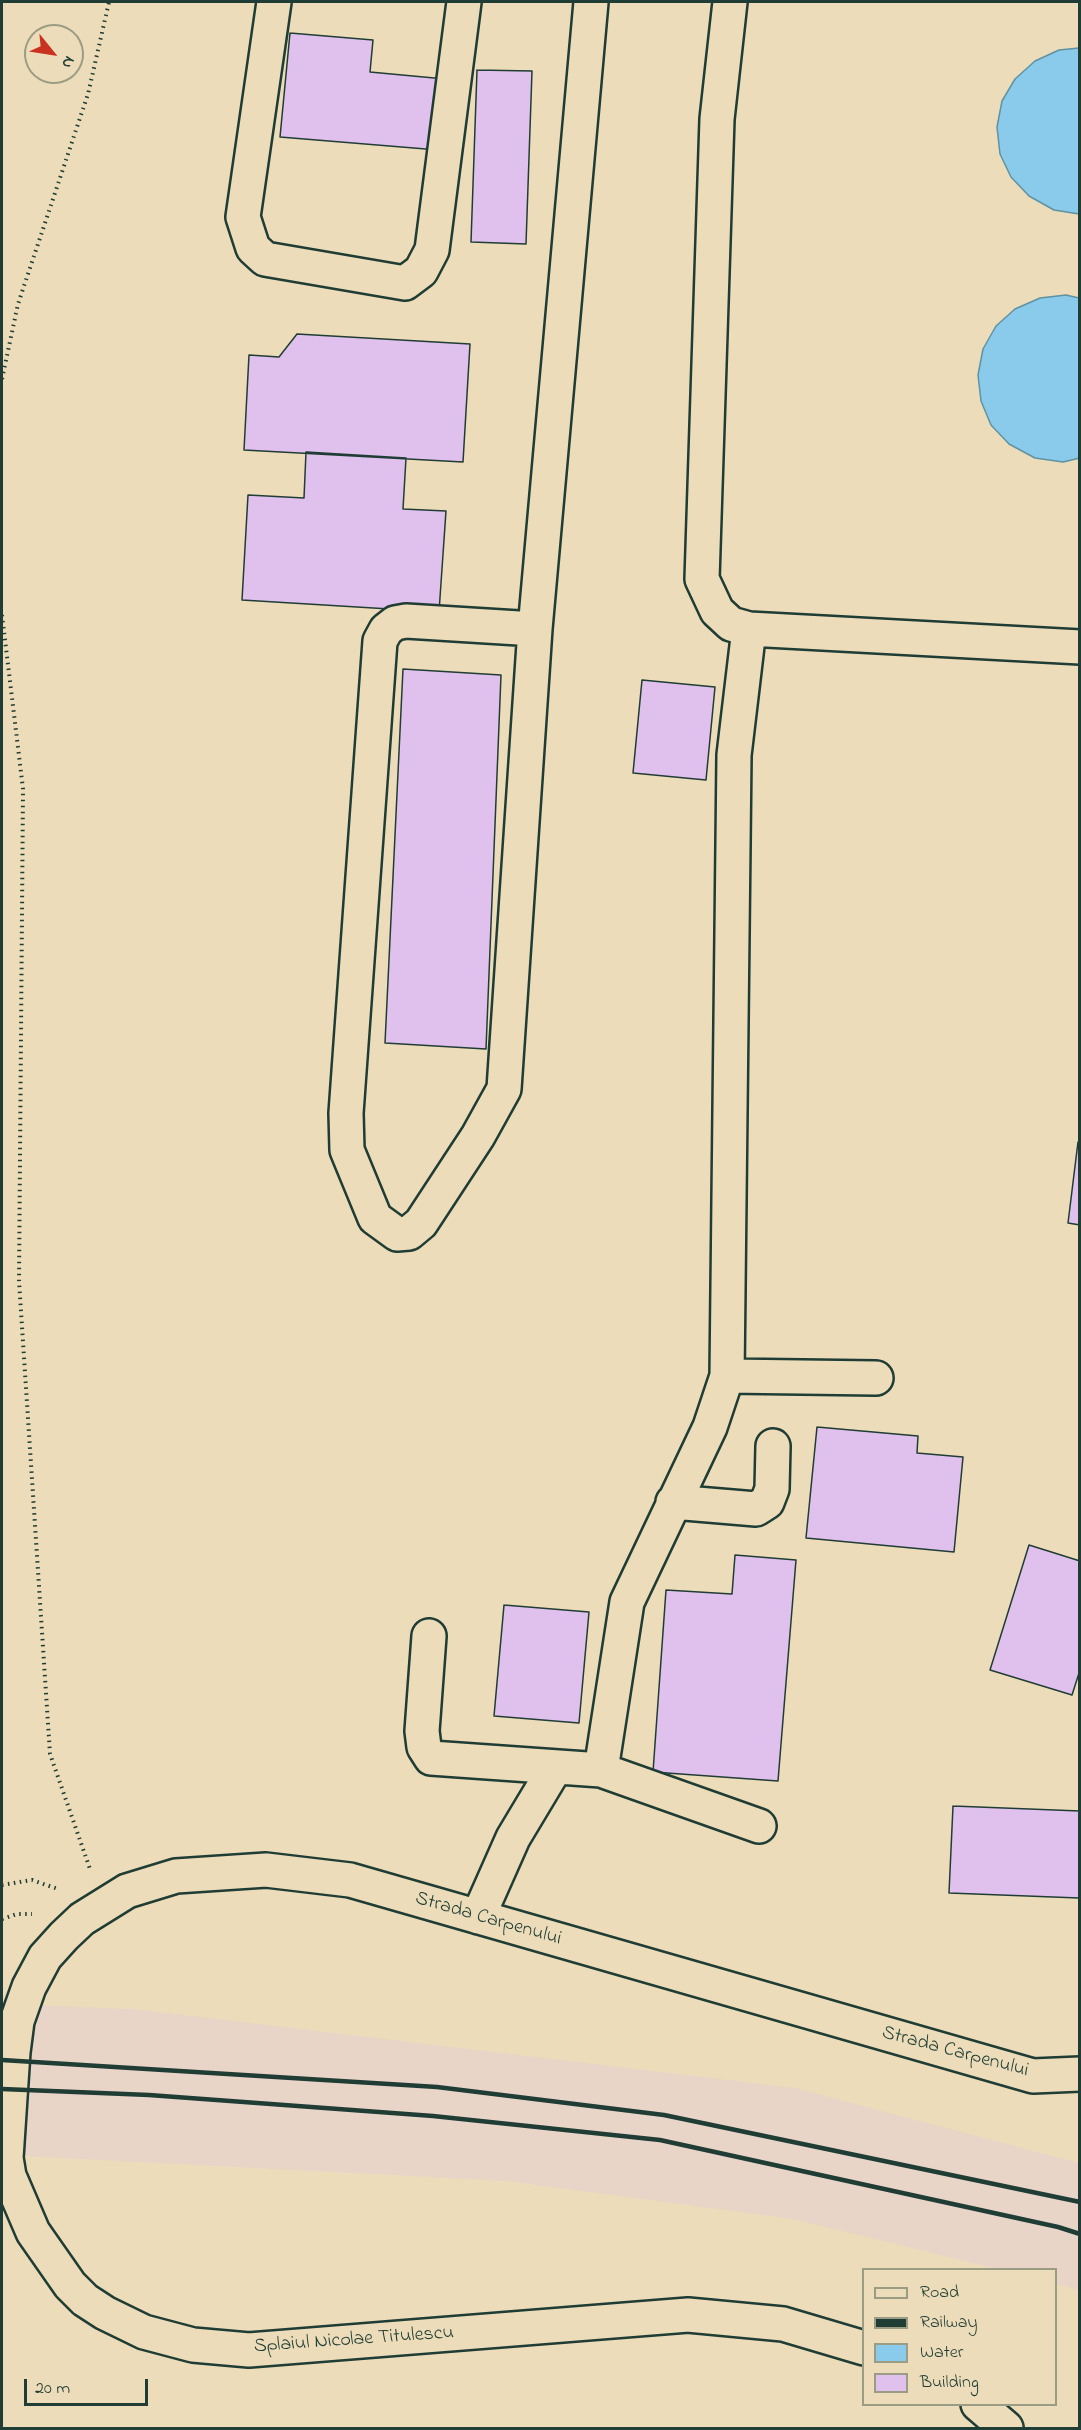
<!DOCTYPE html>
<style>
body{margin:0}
#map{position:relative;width:1081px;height:2430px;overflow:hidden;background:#eddcb9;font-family:"Indie Flower",sans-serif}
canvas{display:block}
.frame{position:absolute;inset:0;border:3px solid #1f3d34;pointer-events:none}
.legend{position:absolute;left:862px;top:2268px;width:195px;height:138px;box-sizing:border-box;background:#eddcb9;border:2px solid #9b9c84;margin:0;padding:8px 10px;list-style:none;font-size:18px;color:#1f3d34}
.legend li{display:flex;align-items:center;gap:12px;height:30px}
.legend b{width:30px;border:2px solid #9b9c84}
.north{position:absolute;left:24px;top:24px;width:60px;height:60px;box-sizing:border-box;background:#eddcb9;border:2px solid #9b9c84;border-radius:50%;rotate:120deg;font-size:16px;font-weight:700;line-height:24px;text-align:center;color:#1f3d34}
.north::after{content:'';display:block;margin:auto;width:21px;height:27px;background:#c8321e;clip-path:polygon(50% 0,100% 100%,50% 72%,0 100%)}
.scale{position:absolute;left:24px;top:2379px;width:124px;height:27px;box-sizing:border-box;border:3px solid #1f3d34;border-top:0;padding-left:8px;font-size:18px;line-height:21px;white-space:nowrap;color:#1f3d34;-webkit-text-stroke:4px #eddcb9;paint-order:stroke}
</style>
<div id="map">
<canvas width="1081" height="2430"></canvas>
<div class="frame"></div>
<ul class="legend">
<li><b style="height:8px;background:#eddcb9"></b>Road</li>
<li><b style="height:8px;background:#1f3d34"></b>Railway</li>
<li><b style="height:16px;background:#8acaeb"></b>Water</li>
<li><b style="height:16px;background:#e0c0ec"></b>Building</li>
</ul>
<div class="north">N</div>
<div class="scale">20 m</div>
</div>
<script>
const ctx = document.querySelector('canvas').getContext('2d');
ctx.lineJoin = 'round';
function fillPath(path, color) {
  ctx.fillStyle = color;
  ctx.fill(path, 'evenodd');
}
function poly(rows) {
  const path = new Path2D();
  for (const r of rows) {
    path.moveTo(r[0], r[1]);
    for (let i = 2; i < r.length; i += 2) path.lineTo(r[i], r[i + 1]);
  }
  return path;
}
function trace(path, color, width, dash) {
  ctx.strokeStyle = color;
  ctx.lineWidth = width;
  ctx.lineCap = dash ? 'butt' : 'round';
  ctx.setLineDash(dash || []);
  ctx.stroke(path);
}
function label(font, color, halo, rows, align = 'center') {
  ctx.font = font + ' "Indie Flower",sans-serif';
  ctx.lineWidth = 5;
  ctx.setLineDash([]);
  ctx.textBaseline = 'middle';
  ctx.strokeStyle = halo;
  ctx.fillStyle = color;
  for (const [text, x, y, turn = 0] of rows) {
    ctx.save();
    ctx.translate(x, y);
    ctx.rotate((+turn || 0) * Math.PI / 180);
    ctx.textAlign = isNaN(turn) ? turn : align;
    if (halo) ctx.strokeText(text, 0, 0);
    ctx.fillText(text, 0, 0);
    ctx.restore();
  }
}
const built = poly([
 [2,2004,133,2009,795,2088,1079,2163,1079,2290,1056,2284,1056,2270,998,2269,793,2219,507,2181,2,2155]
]);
const water = poly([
 [1079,48,1080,48,1079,214,1054,210,1029,196,1011,177,1000,154,997,127,1002,101,1015,79,1035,61,1059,50,1079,48],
 [1066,295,1079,298,1080,458,1063,462,1035,458,1009,444,991,425,981,401,978,375,983,349,996,326,1015,309,1040,298,1066,295]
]);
const building = poly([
 [290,33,373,40,370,72,445,79,438,150,280,137,290,33],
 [477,70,532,71,526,244,471,242,477,70],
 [297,334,470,344,463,462,244,450,249,355,279,357,297,334],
 [306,452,406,458,403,509,446,511,439,612,242,600,248,495,304,498,306,452],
 [403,669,501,675,486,1049,385,1043,403,669],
 [642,680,715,687,706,780,633,773,642,680],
 [1078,1142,1080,1143,1080,1225,1068,1223,1078,1142],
 [817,1427,918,1436,917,1453,963,1457,954,1552,806,1538,817,1427],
 [1029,1545,1080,1561,1080,1670,1072,1695,990,1670,1029,1545],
 [735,1555,796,1560,778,1781,653,1772,666,1590,732,1594,735,1555],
 [504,1605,589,1612,579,1723,494,1716,504,1605],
 [953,1806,1080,1811,1079,1898,949,1893,953,1806]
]);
const path = poly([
 [2,379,18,304,88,94,109,2],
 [2,615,23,789,19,1281,50,1754,90,1869],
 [2,1885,32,1880,58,1889],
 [2,1919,17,1914,32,1914]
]);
const minor = poly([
 [274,2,243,217,253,248,265,259,405,283,421,271,432,250,464,2],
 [730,2,717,119,702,579,717,611,731,624,749,629,1080,647],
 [535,629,406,621,395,623,386,630,380,641,346,1113,347,1150,375,1218,397,1234,409,1233,421,1223,478,1136,504,1089,535,629,591,2],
 [727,1376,876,1378],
 [673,1502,756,1509,767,1502,772,1489,773,1446],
 [429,1636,422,1731,424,1747,431,1758,601,1770,759,1826],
 [601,1770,627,1602,710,1427,727,1376,734,755,749,629],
 [478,1917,513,1838,555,1768],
 [864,2348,783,2324,688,2315,249,2350,193,2345,144,2332,105,2313,85,2300,70,2285,33,2232,9,2176,6,2158,13,2052,17,2021,29,1987,45,1957,64,1936,82,1919,127,1891,176,1876,266,1870,350,1880,1033,2076,1080,2074],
 [978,2404,1006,2428]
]);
const rail = poly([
 [2,2060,437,2087,664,2115,1080,2202],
 [2,2089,149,2095,433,2116,660,2140,1058,2227,1080,2234]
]);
const streetNames = [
 ["Strada Carpenului",488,1920,16],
 ["Strada Carpenului",955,2053,15],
 ["Splaiul Nicolae Titulescu",354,2341,-4]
];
fillPath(built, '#e9d4c8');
fillPath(water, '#8acaeb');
trace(water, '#5f92a2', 1.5);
fillPath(building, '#e0c0ec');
trace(building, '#1f3d34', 1.5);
trace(minor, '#1f3d34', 38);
trace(path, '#1f3d34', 4, [1.5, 4.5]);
trace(minor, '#eddcb9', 33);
trace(rail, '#1f3d34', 4.5);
label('20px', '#1f3d34', '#eddcb9', streetNames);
</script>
